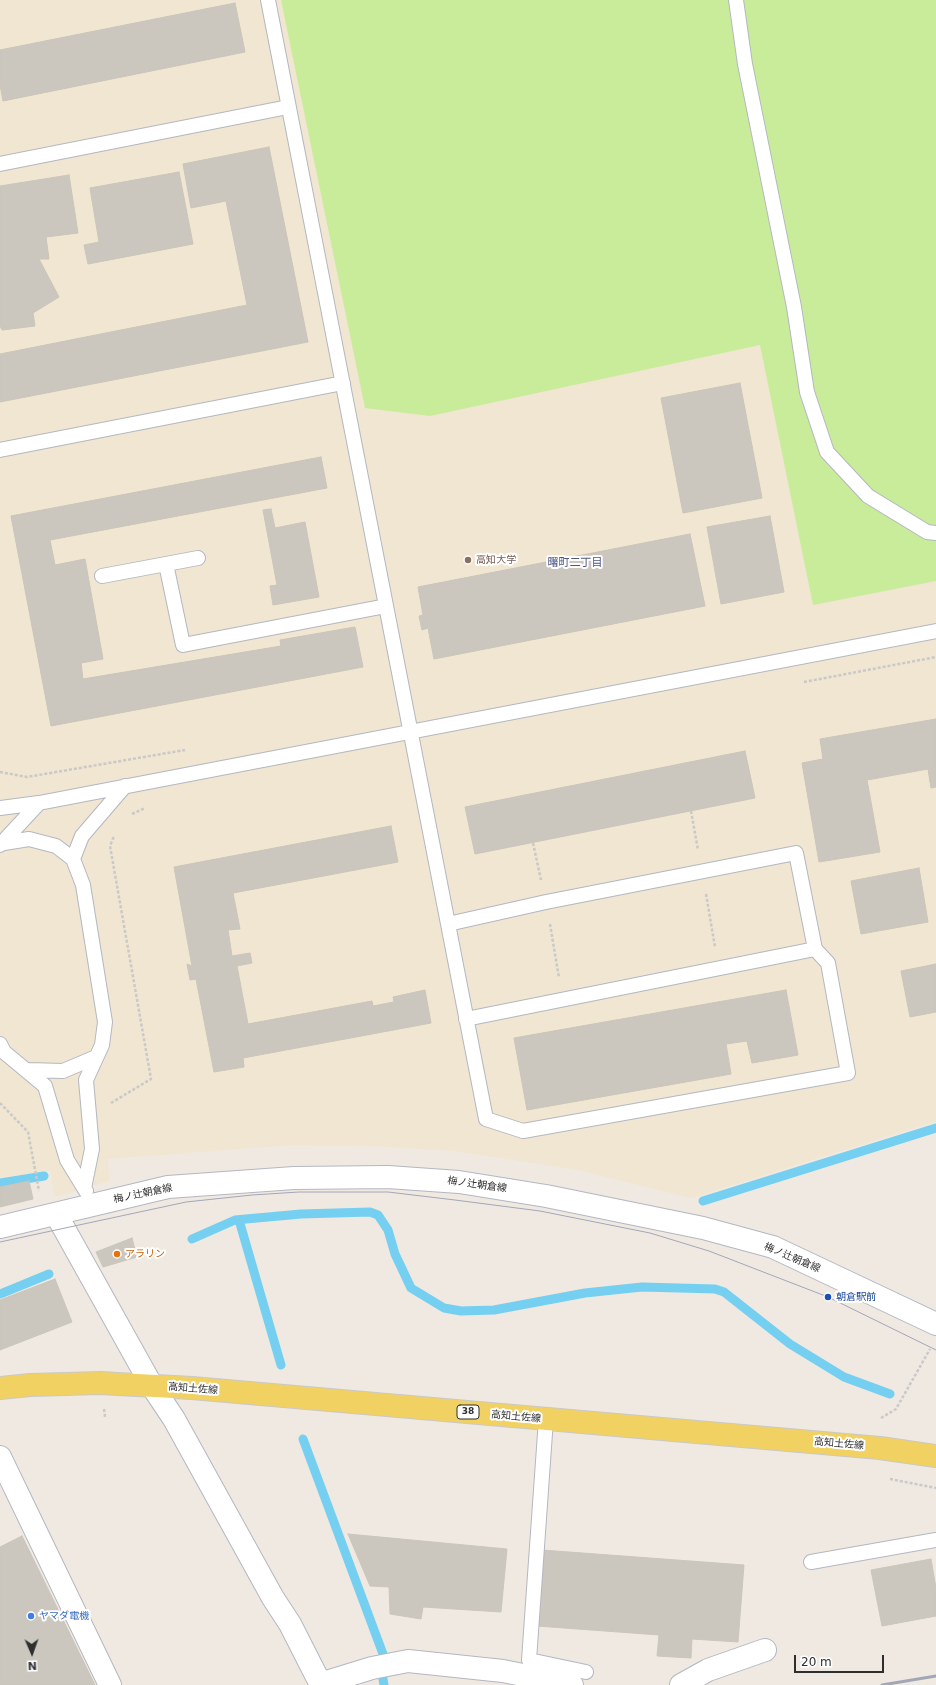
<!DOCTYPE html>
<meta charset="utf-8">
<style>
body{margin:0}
#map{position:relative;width:936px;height:1685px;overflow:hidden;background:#efe9e1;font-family:"DejaVu Sans",sans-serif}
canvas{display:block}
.north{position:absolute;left:12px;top:1633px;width:40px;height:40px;-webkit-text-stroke:3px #fff;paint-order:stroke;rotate:178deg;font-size:11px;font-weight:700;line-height:16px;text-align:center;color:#2e2e2e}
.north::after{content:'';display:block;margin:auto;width:14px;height:18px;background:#2e2e2e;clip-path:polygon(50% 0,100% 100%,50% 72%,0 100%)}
.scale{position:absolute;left:794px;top:1655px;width:90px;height:18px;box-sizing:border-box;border:2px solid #2e2e2e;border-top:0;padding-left:5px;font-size:12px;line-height:14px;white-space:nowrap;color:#2e2e2e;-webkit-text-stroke:3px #fff;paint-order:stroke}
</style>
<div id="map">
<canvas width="936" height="1685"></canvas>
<div class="north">N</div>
<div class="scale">20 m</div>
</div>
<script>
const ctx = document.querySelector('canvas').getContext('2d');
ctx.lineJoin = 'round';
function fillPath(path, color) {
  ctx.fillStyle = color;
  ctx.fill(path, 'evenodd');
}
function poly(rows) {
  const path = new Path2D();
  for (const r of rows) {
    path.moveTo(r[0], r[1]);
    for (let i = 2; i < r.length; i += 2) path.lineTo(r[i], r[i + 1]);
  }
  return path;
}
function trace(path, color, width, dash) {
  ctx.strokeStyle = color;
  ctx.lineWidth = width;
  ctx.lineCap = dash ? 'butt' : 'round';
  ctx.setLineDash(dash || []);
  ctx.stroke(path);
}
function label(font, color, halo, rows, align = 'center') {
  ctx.font = font + ' "DejaVu Sans","Noto Sans JP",sans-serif';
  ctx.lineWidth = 4;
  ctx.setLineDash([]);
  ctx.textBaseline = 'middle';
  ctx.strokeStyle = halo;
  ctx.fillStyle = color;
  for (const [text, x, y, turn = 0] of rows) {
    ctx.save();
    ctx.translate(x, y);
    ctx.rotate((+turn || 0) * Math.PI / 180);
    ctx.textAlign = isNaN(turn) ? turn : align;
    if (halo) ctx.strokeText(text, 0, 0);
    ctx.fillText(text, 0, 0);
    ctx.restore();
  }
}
const education = poly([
 [0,0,936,0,936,1121,691,1198,578,1170,455,1151,371,1146,291,1145,108,1159,109,1181,55,1197,50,1170,0,1180]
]);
const pitch = poly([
 [281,0,936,0,936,581,813,605,760,345,430,416,365,408]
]);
const stream = poly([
 [0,1183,44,1176],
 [703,1201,936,1128],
 [239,1220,281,1365],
 [192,1239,235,1220,301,1214,370,1212,378,1215,388,1230,395,1254,411,1288,444,1308,461,1311,494,1310,585,1293,642,1287,715,1289,724,1292,790,1344,844,1377,890,1394],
 [0,1294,49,1274],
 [303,1439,383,1654],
 [382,1673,384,1685]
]);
const building = poly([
 [235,3,245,52,3,101,0,85,0,50,235,3],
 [269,147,308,342,0,402,0,354,247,305,226,201,191,208,183,164,269,147],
 [179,172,193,244,88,264,84,245,99,242,90,188,179,172],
 [69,175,78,233,46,237,49,259,39,259,59,297,33,313,35,326,2,330,0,326,0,186,69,175],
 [740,383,762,498,683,513,661,398,740,383],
 [321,457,327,488,50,540,55,565,85,559,103,659,81,663,83,679,281,646,280,640,355,627,363,667,51,726,11,516,321,457],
 [271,509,275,528,305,522,319,597,273,605,270,586,277,585,263,510,271,509],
 [770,516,784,592,721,604,707,527,770,516],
 [690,534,705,606,434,659,428,628,422,630,419,616,423,615,418,587,690,534],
 [936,719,936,787,931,788,928,769,867,780,880,852,819,862,802,763,823,759,820,739,936,719],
 [745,751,755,798,475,854,465,807,745,751],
 [391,826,398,862,233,893,240,929,228,930,232,956,250,953,252,963,237,966,248,1024,372,1001,373,1006,394,1002,393,997,425,990,431,1023,243,1058,244,1067,214,1072,196,979,190,980,187,964,192,966,174,867,391,826],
 [919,868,928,922,861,934,851,881,919,868],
 [936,964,936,1012,910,1017,901,971,936,964],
 [786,990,798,1055,752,1063,747,1041,726,1044,731,1074,527,1110,514,1038,786,990],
 [29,1181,33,1199,0,1207,0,1187,29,1181],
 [132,1238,137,1257,103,1267,96,1252,132,1238],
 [55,1279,72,1322,0,1350,0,1300,55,1279],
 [348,1534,507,1549,501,1612,423,1607,421,1619,390,1614,389,1587,370,1586,348,1534],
 [22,1536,95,1685,0,1685,0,1547,22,1536],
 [542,1550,744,1565,738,1642,692,1639,691,1658,657,1656,659,1635,537,1626,542,1550],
 [931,1559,936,1588,936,1616,882,1626,871,1570,931,1559]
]);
const path = poly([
 [804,682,936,657],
 [0,772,27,777,185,750],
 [691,811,698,850],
 [132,814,145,808],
 [533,843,541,880],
 [706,894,715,947],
 [550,924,559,978],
 [0,1103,28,1132,39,1191],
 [111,1103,151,1079,110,846,114,836],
 [104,1409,105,1417],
 [881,1418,896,1409,930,1349],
 [890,1479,936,1488]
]);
const service = poly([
 [268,0,486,1119,523,1131,848,1073,828,963,815,949],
 [736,0,745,64,794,307,807,392,827,452,868,496,927,532,936,533],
 [0,164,288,107],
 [0,450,343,383],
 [166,564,183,645,386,606],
 [102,576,198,558],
 [0,808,39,803,936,631],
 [4,843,29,839,56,846,73,859],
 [0,845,39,803],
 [448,924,546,902,796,853,815,949,466,1019],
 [0,1044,4,1052,45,1086,67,1160,86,1191],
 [28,1070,63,1071,96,1057],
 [84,1188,92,1149,86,1080,102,1045,105,1022,83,885,73,859,82,836,125,786],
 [546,1419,529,1660,586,1672],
 [811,1562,936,1540]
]);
const minor = poly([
 [56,1214,152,1386,174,1419,273,1598,290,1624,321,1685],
 [0,1457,110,1685],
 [320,1684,372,1668,408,1661,503,1671,572,1685],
 [681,1685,708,1670,765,1650]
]);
const secondary = poly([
 [0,1227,168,1187,294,1178,388,1177,459,1182,546,1196,703,1228,773,1247,936,1324]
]);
const primary = poly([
 [0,1388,30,1385,100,1383,192,1388,880,1448,936,1456]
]);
const tram = poly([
 [0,1242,186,1202,252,1195,299,1192,388,1192,455,1200,540,1211,650,1233,709,1251,828,1297,936,1350]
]);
const rail = poly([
 [882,1685,936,1676]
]);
const markers = [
 [468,560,4,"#8d6e63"],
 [117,1254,4,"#e8710a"],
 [828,1297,4,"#1a4fb4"],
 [31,1616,4,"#3f7fe0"]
];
const shields = [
 [468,1412,22]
];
const shieldNames = [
 ["38",468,1412]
];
const educationNames = [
 ["高知大学",476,560]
];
const streetNames = [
 ["梅ノ辻朝倉線",477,1185,8],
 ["梅ノ辻朝倉線",143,1194,-12],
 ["梅ノ辻朝倉線",792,1258,23],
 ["高知土佐線",193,1389,4],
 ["高知土佐線",516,1417,5],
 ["高知土佐線",839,1444,5]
];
const foodNames = [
 ["アラリン",125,1254]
];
const transitNames = [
 ["朝倉駅前",836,1297]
];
const shopNames = [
 ["ヤマダ電機",39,1616]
];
const neighbourhoodNames = [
 ["曙町二丁目",575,563]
];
fillPath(education, '#f0e6d1');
fillPath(pitch, '#c9ec9a');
trace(stream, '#75cff0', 9);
fillPath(building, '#cbc7bf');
trace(building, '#cbc5ba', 1);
trace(service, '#b4b7c1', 16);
trace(minor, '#b4b7c1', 24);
trace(secondary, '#b4b7c1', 24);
trace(primary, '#c9c9c9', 24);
trace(path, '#c9c9c9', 2.5, [3, 2]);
trace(service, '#fff', 14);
trace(minor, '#fff', 22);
trace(secondary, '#fff', 22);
trace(primary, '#f2d163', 22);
trace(tram, '#a3a6b8', 1);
trace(rail, '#a3a6b8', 3);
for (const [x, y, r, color] of markers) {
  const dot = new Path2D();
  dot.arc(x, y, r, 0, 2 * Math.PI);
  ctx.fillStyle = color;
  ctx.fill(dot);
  trace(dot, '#fff', 1.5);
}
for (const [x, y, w] of shields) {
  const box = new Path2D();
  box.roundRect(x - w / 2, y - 7, w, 14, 3);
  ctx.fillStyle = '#fff';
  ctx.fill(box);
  trace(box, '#2e2e2e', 1);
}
label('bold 9px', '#2e2e2e', null, shieldNames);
label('10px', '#785e54', '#fff', educationNames, 'left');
label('10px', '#2e2e2e', '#fff', streetNames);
label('10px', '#c56008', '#fff', foodNames, 'left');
label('10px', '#164399', '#fff', transitNames, 'left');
label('10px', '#366cbe', '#fff', shopNames, 'left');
label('11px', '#4d5680', '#fff', neighbourhoodNames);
</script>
